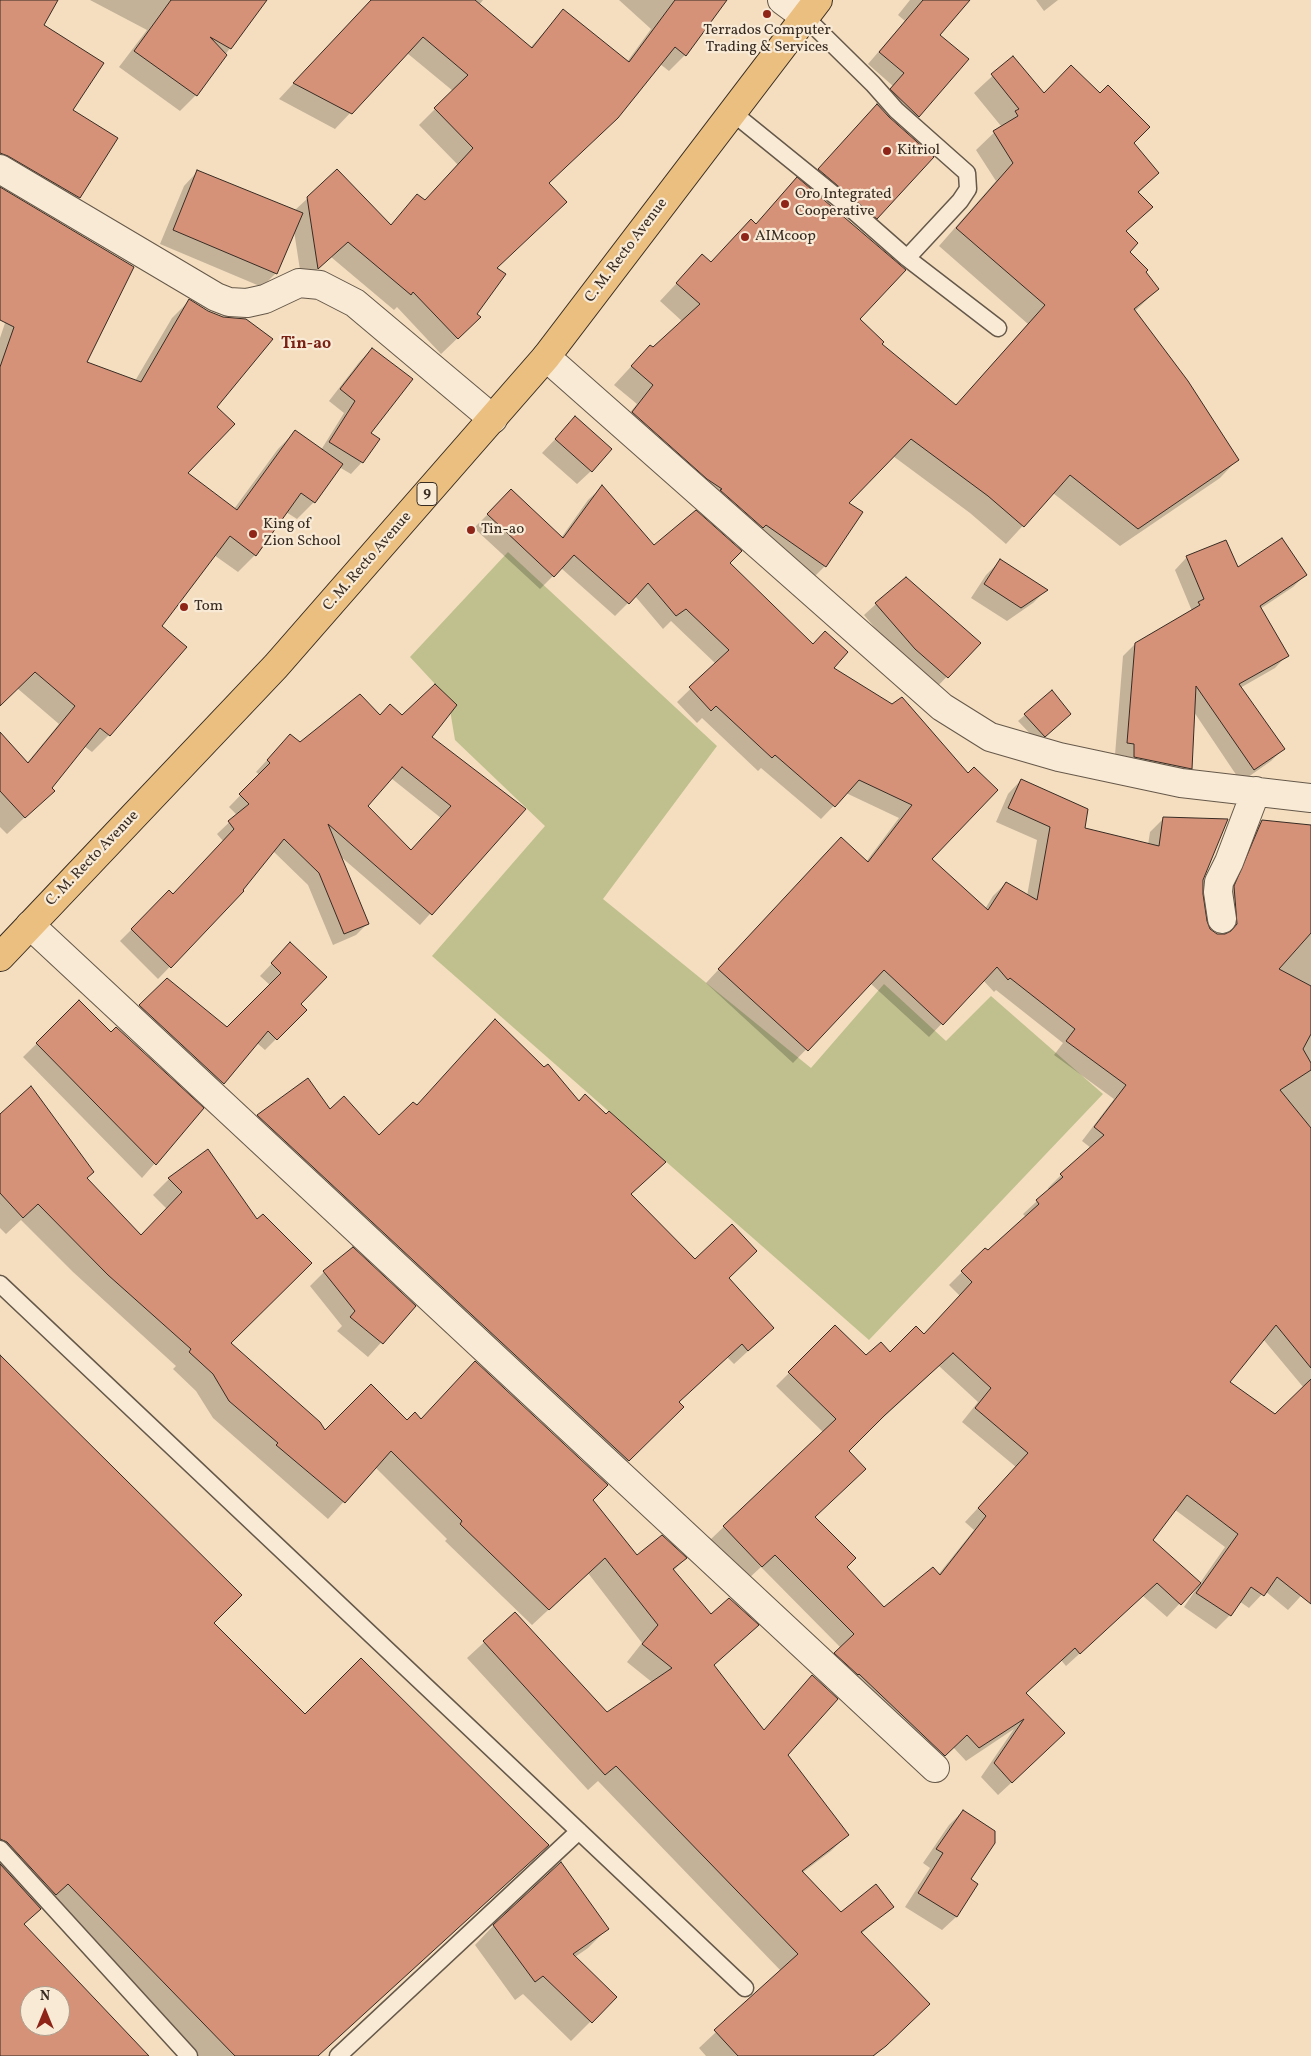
<!DOCTYPE html>
<style>
body{margin:0}
#map{position:relative;width:1311px;height:2056px;overflow:hidden;background:#f4debf;font-family:Vollkorn,serif}
canvas{display:block}
.north{position:absolute;left:20px;top:1986px;width:50px;height:50px;box-sizing:border-box;background:#f8ead5;border:1px solid #ab9e8d;border-radius:50%;rotate:0deg;font-size:14px;font-weight:700;line-height:20px;text-align:center;color:#372b22}
.north::after{content:'';display:block;margin:auto;width:18px;height:22px;background:#8f2418;clip-path:polygon(50% 0,100% 100%,50% 72%,0 100%)}
</style>
<div id="map">
<canvas width="1311" height="2056"></canvas>
<div class="north">N</div>
</div>
<script>
const ctx = document.querySelector('canvas').getContext('2d');
ctx.lineJoin = 'round';
function fillPath(path, color) {
  ctx.fillStyle = color;
  ctx.fill(path, 'evenodd');
}
function poly(rows) {
  const path = new Path2D();
  for (const r of rows) {
    path.moveTo(r[0], r[1]);
    for (let i = 2; i < r.length; i += 2) path.lineTo(r[i], r[i + 1]);
  }
  return path;
}
function trace(path, color, width, dash) {
  ctx.strokeStyle = color;
  ctx.lineWidth = width;
  ctx.lineCap = dash ? 'butt' : 'round';
  ctx.setLineDash(dash || []);
  ctx.stroke(path);
}
function label(font, color, halo, rows, align = 'center') {
  ctx.font = font + ' Vollkorn,serif';
  ctx.lineWidth = 4.5;
  ctx.setLineDash([]);
  ctx.textBaseline = 'middle';
  ctx.strokeStyle = halo;
  ctx.fillStyle = color;
  for (const [text, x, y, turn = 0] of rows) {
    ctx.save();
    ctx.translate(x, y);
    ctx.rotate((+turn || 0) * Math.PI / 180);
    ctx.textAlign = isNaN(turn) ? turn : align;
    if (halo) ctx.strokeText(text, 0, 0);
    ctx.fillText(text, 0, 0);
    ctx.restore();
  }
}
const green = poly([
 [508,552,717,746,603,899,811,1068,884,984,946,1041,991,996,1103,1094,869,1340,432,956,545,826,455,740,448,698,410,657]
]);
const shadow = poly([
 [0,0,56,0,43,25,71,110,116,138,79,197,62,214,0,178],
 [90,0,265,0,196,95,180,111,119,67,147,30],
 [371,0,483,0,479,5,530,48,563,11,627,62,651,29,619,0,725,0,685,55,669,71,660,64,548,183,496,269,463,333,441,354,397,307,394,310,331,257,302,283,294,231,276,273,262,287,160,244,184,186,197,172,294,211,308,198,390,226,417,196,424,202,458,165,419,125,453,91,407,53,335,129,279,99],
 [910,0,961,0,938,35,967,59,906,128,880,101,893,86,868,64,905,21,898,15],
 [1036,0,1058,0,1044,11],
 [1013,57,1044,95,1132,143,1158,173,1138,193,1151,207,1125,232,1128,252,1158,289,1134,312,1237,460,1220,478,1120,546,1053,493,1006,544,970,513,893,456,847,503,825,566,808,583,615,431,637,404,614,385,650,346,653,349,683,322,660,301,702,256,710,263,755,225,797,179,859,319,880,344,955,406,1028,324,939,246,996,181,976,150,1001,126,974,93],
 [870,112,877,218,870,224,813,176],
 [0,189,85,363,135,381,172,318,189,301,215,407,186,473,234,509,278,449,295,432,321,450,344,413,329,401,360,361,372,349,369,433,362,462,351,474,339,467,314,502,297,519,286,512,255,555,238,572,214,555,160,626,185,647,109,735,92,752,84,746,50,789,53,791,7,834,0,827,0,734,27,763,59,724,17,688,0,705,0,338,10,308,0,318],
 [562,432,591,471,577,484,542,453],
 [602,487,653,547,728,564,832,668,892,706,930,859,985,909,993,896,1006,883,1027,896,1037,840,996,822,1008,794,1021,780,1084,829,1148,845,1150,832,1163,819,1202,880,1201,894,1205,922,1209,930,1216,935,1224,935,1221,901,1248,835,1262,822,1311,826,1311,1585,1288,1610,1265,1591,1249,1608,1239,1601,1230,1615,1216,1629,1184,1607,1197,1588,1195,1587,1167,1617,1143,1596,1066,1666,1061,1660,1025,1693,1050,1747,998,1795,981,1777,1014,1729,966,1761,953,1747,931,1768,822,1667,841,1648,761,1567,748,1579,710,1540,823,1432,776,1386,835,1327,866,1357,890,1353,923,1335,960,1296,949,1285,985,1249,988,1252,1026,1217,1023,1214,1049,1190,1048,1188,1061,1175,1091,1148,1082,1141,1114,1099,1054,1055,1063,1043,996,990,994,992,983,980,929,1037,870,983,793,1063,706,983,828,852,866,862,899,818,846,793,821,819,761,768,758,771,702,718,697,723,677,702,716,664,671,621,663,629,635,596,615,616,561,568,540,589,474,528,511,491,561,538,588,500],
 [1263,1339,1304,1388,1275,1415,1229,1383],
 [939,1366,978,1402,962,1422,1016,1467,965,1522,974,1530,938,1575,884,1608,845,1567,813,1517,847,1451],
 [1174,1509,1225,1547,1200,1583,1151,1540],
 [1187,557,1237,569,1305,575,1293,587,1260,609,1287,655,1275,668,1240,688,1283,749,1271,761,1241,782,1194,712,1190,768,1178,780,1122,769,1123,756,1115,755,1123,656,1135,644,1192,611,1175,570],
 [1000,561,1046,590,1033,603,1007,621,971,598,986,575],
 [876,604,979,643,935,689,903,661,864,615],
 [1025,715,1063,720,1038,742,1018,721],
 [380,717,524,809,420,925,340,856,368,923,356,935,333,945,308,885,273,851,241,890,243,891,158,979,120,941,169,892,173,896,223,841,217,834,237,815,229,807,260,775,256,772,290,735,300,744],
 [391,778,441,818,411,851,367,806],
 [279,956,299,1004,305,1010,265,1050,257,1043,212,1095,128,1018,167,979,227,1029,270,985,260,976],
 [79,1002,111,1034,202,1109,142,1178,23,1057],
 [308,1080,330,1111,379,1136,416,1106,579,1102,606,1116,665,1162,630,1195,695,1260,728,1278,759,1341,734,1364,727,1357,678,1403,682,1407,615,1474,244,1129,257,1116],
 [0,1115,86,1178,141,1236,167,1209,153,1195,169,1179,208,1151,230,1343,325,1432,421,1420,592,1500,637,1557,685,1559,673,1571,711,1616,757,1625,713,1666,763,1731,812,1677,786,1755,847,1835,831,1851,802,1873,841,1913,892,1906,861,1934,911,2020,874,2056,706,2056,699,2048,781,1971,598,1781,588,1790,467,1658,515,1614,606,1714,653,1683,627,1662,642,1643,588,1573,532,1625,445,1541,447,1539,375,1467,328,1519,213,1418,196,1391,173,1369,176,1366,73,1272,21,1220,6,1234,0,1228],
 [324,1272,414,1306,368,1357,337,1331,342,1326,310,1286],
 [0,1357,212,1623,305,1715,547,1845,318,2056,193,2056,46,1905,23,1925,147,2056,0,2056],
 [30,1996,60,1996,60,2026,30,2026],
 [963,1811,969,1879,976,1884,956,1917,942,1930,905,1907,930,1868,923,1863,949,1825],
 [494,1925,607,1929,588,1948,575,1957,615,1997,571,2041,523,1994,515,2000,475,1945]
]);
const building = poly([
 [0,0,58,0,44,25,104,63,73,110,118,138,80,198,8,156,0,153,0,0],
 [171,0,267,0,231,49,210,37,227,55,197,96,134,51,171,0],
 [371,0,475,0,532,48,563,9,629,62,675,0,727,0,686,56,675,47,618,118,549,183,567,202,497,268,506,274,477,314,481,317,458,339,413,292,411,295,348,242,318,269,307,197,337,169,391,225,417,194,425,200,473,148,434,108,468,75,423,37,352,114,293,83,371,0],
 [923,0,970,0,940,35,969,59,919,117,890,89,904,73,879,52,923,0],
 [1013,56,1044,93,1071,65,1100,93,1108,85,1150,127,1134,143,1159,173,1138,192,1153,207,1126,231,1138,243,1130,252,1148,270,1146,272,1159,289,1134,309,1188,381,1239,460,1138,529,1070,475,1024,527,988,496,911,439,849,503,863,512,826,567,766,525,763,528,720,490,722,489,707,479,632,412,653,385,631,366,650,345,653,347,700,304,676,283,702,254,711,262,751,219,756,224,797,177,906,270,860,319,884,342,882,344,956,405,1045,305,956,228,1013,163,993,131,1018,116,1015,111,1019,109,991,74,1013,56],
 [877,104,889,117,934,157,877,219,818,169,877,104],
 [197,170,303,213,277,274,173,230,197,170],
 [0,187,134,267,87,362,141,382,189,299,208,311,223,317,246,319,273,339,217,407,235,424,188,473,237,510,295,430,343,464,315,503,301,493,256,556,230,536,162,626,187,647,110,736,100,728,52,788,55,791,25,818,0,791,0,732,28,763,75,706,35,672,0,706,0,367,14,327,0,320,0,187],
 [372,348,413,379,371,433,380,439,363,463,329,442,355,401,340,389,372,348],
 [575,416,612,449,592,472,555,439,575,416],
 [602,485,654,545,696,510,742,551,730,563,813,644,825,631,848,652,834,668,892,704,902,697,968,773,974,767,998,790,932,859,988,910,1006,882,1037,900,1050,827,1008,808,1021,779,1088,809,1085,828,1159,846,1163,817,1228,819,1203,880,1203,894,1207,921,1210,929,1217,934,1225,934,1231,931,1237,924,1234,886,1262,820,1311,825,1311,933,1279,969,1311,986,1311,1034,1303,1049,1311,1063,1311,1070,1280,1090,1311,1128,1311,1368,1276,1325,1230,1382,1275,1414,1311,1379,1311,1604,1277,1577,1264,1596,1251,1587,1231,1616,1196,1593,1238,1534,1187,1495,1153,1540,1201,1583,1181,1605,1157,1583,1080,1654,1075,1648,1026,1693,1065,1733,1012,1783,994,1763,1024,1719,979,1748,967,1735,945,1756,859,1674,858,1675,834,1653,854,1634,775,1555,762,1567,723,1526,836,1419,788,1372,835,1325,866,1355,881,1342,890,1352,916,1326,924,1334,972,1282,961,1271,985,1248,988,1250,1039,1204,1036,1200,1063,1177,1060,1174,1104,1135,1094,1127,1126,1085,1066,1041,1075,1029,1010,978,1008,980,997,967,943,1025,884,970,808,1051,718,969,841,837,868,862,912,805,859,780,835,807,775,755,772,758,716,706,711,711,689,687,729,650,686,609,676,616,648,583,629,604,574,555,554,577,487,514,511,489,563,538,602,485],
 [953,1353,991,1388,975,1408,1028,1453,978,1508,986,1516,940,1575,933,1567,884,1607,847,1567,856,1558,815,1517,866,1469,849,1451,885,1415,953,1353],
 [1282,538,1307,575,1260,606,1289,656,1239,684,1285,749,1254,770,1196,686,1192,769,1134,757,1134,744,1127,743,1135,643,1200,605,1198,602,1204,599,1186,556,1226,540,1238,567,1282,538],
 [1000,559,1048,590,1021,608,984,584,1000,559],
 [906,577,981,643,948,678,915,649,875,603,906,577],
 [435,684,457,705,432,737,526,809,432,915,328,824,369,924,344,934,319,873,284,839,243,890,244,891,171,968,131,929,169,890,173,894,234,829,228,821,249,804,239,794,270,763,267,760,290,734,300,742,360,694,380,715,390,704,402,715,435,684],
 [402,767,451,806,411,850,368,806,402,767],
 [1052,690,1071,714,1045,737,1024,714,1052,690],
 [290,942,327,977,301,1004,307,1010,277,1040,268,1031,224,1084,139,1005,167,978,227,1027,281,973,271,963,290,942],
 [79,1000,111,1032,116,1027,204,1108,156,1165,36,1043,79,1000],
 [495,1019,544,1067,548,1064,579,1101,585,1094,606,1114,609,1111,666,1162,631,1194,695,1259,732,1224,757,1251,729,1278,774,1328,748,1351,742,1344,679,1402,684,1407,629,1461,257,1115,308,1078,330,1109,344,1096,379,1135,413,1102,417,1105,495,1019],
 [31,1086,94,1172,87,1178,141,1235,182,1192,168,1178,208,1149,257,1219,263,1214,312,1263,231,1343,320,1422,325,1430,371,1384,407,1420,415,1412,421,1419,475,1361,608,1485,593,1500,637,1555,662,1535,687,1558,673,1569,711,1614,729,1598,759,1625,714,1665,764,1730,812,1675,838,1699,788,1755,849,1835,802,1871,841,1912,876,1884,894,1907,861,1932,930,2004,886,2046,873,2056,738,2056,714,2030,798,1954,616,1766,605,1775,483,1641,515,1612,607,1712,672,1668,642,1644,658,1625,605,1558,549,1610,460,1524,462,1521,391,1451,345,1503,276,1445,278,1443,229,1401,213,1374,189,1352,191,1349,108,1275,38,1204,23,1218,0,1193,0,1114,31,1086],
 [353,1247,416,1306,383,1344,350,1317,355,1311,323,1271,353,1247],
 [0,1355,242,1595,214,1623,305,1714,361,1658,549,1845,318,2056,235,2056,68,1884,56,1895,7,1842,0,1839,0,1355],
 [963,1810,995,1831,995,1843,971,1879,978,1884,957,1917,918,1893,943,1853,936,1849,963,1810],
 [561,1862,609,1929,573,1954,617,1997,592,2023,543,1976,535,1982,493,1925,561,1862],
 [0,1864,41,1909,24,1924,149,2056,0,2056,0,1864],
 [30,1996,60,1996,60,2026,30,2026,30,1996]
]);
const lane = poly([
 [805,17,873,84,896,110,967,173,968,189,960,201,907,258],
 [733,113,849,207,907,258,998,328],
 [0,1284,745,1988],
 [0,1849,189,2056],
 [338,2056,579,1831]
]);
const street = poly([
 [782,0,805,17],
 [0,169,216,297,229,302,247,303,265,299,299,283,320,285,355,303,493,419],
 [546,357,942,707,990,737,1059,757,1181,783,1311,798],
 [1222,919,1218,892,1219,882,1229,862,1256,791],
 [30,925,935,1768]
]);
const highway = poly([
 [0,957,276,666,546,357,818,0]
]);
const markers = [
 [767,14,5,"#8f2418"],
 [887,151,5,"#8f2418"],
 [785,204,5,"#8f2418"],
 [745,237,5,"#8f2418"],
 [471,530,5,"#8f2418"],
 [253,534,5,"#8f2418"],
 [184,607,5,"#8f2418"]
];
const shields = [
 [427,494,20]
];
const shieldNames = [
 ["9",427,494]
];
const poiNames = [
 ["Terrados Computer",767,31,"center"],
 ["Trading & Services",767,48,"center"],
 ["Kitriol",897,151],
 ["Oro Integrated",795,195],
 ["Cooperative",795,212],
 ["AIMcoop",755,237],
 ["King of",263,525],
 ["Zion School",263,542],
 ["Tin-ao",481,530],
 ["Tom",194,607]
];
const streetNames = [
 ["C. M. Recto Avenue",627,251,-53],
 ["C. M. Recto Avenue",368,562,-49],
 ["C. M. Recto Avenue",93,859,-46]
];
const neighbourhoodNames = [
 ["Tin-ao",306,345]
];
fillPath(green, '#c0c08f');
fillPath(shadow, '#0003');
fillPath(building, '#d59279');
trace(building, '#372b22', 1);
trace(lane, '#665849', 19);
trace(street, '#665849', 30);
trace(highway, '#372b22', 30);
trace(lane, '#f8ead5', 16);
trace(street, '#f8ead5', 28);
trace(highway, '#eabf80', 28);
for (const [x, y, r, color] of markers) {
  const dot = new Path2D();
  dot.arc(x, y, r, 0, 2 * Math.PI);
  ctx.fillStyle = color;
  ctx.fill(dot);
  trace(dot, '#f8ead5', 2);
}
for (const [x, y, w] of shields) {
  const box = new Path2D();
  box.roundRect(x - w / 2, y - 11.5, w, 23, 4);
  ctx.fillStyle = '#f8ead5';
  ctx.fill(box);
  trace(box, '#372b22', 1);
}
label('bold 14px', '#372b22', null, shieldNames);
label('15px', '#372b22', '#f8ead5', poiNames, 'left');
label('15px', '#372b22', '#f8ead5', streetNames);
label('bold 16px', '#7a1f14', '#f8ead5', neighbourhoodNames);
</script>
